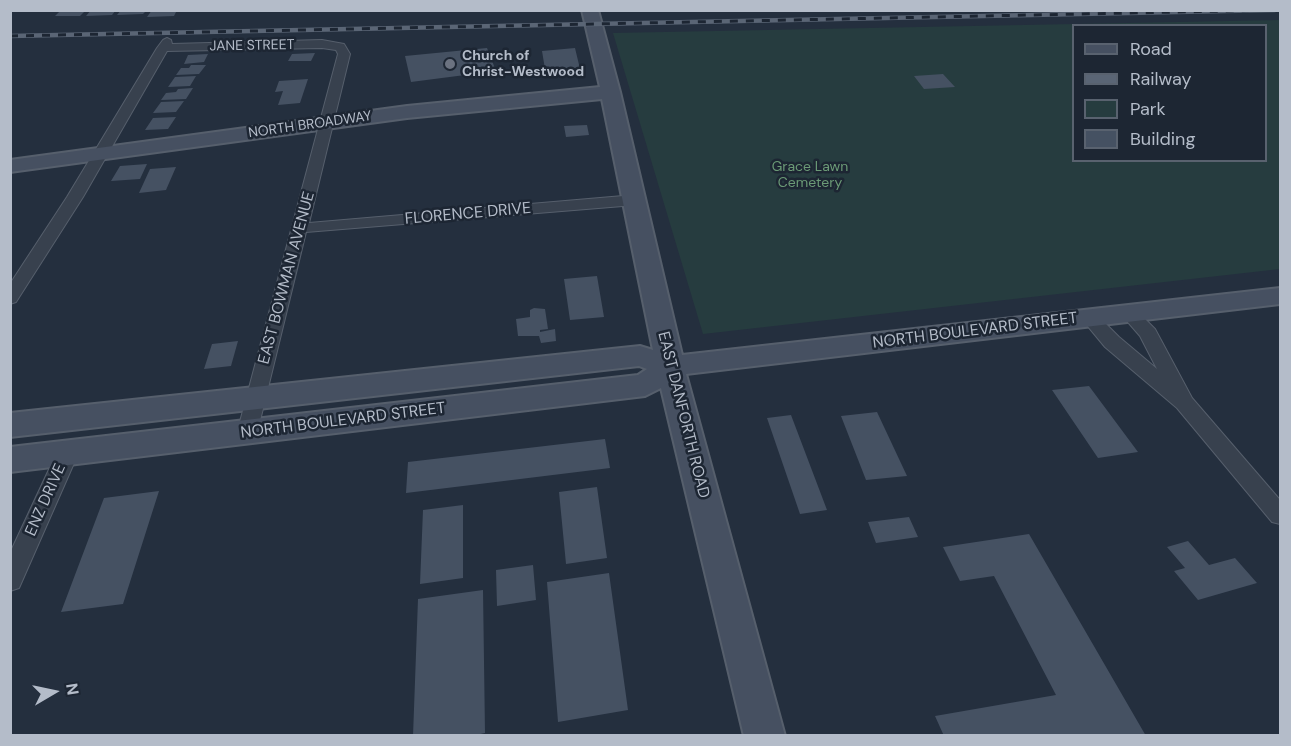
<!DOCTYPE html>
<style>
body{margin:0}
#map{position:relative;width:1291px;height:746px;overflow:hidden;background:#242f3e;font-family:"DM Sans",sans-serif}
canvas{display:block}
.frame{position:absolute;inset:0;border:12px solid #b4bcc9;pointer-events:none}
.legend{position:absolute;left:1072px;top:24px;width:195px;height:138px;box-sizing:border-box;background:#1d2633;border:2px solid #59626f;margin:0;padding:8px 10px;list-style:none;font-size:18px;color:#b4bcc9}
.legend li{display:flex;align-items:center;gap:12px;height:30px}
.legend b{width:30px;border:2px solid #59626f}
.north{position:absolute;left:24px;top:662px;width:60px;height:60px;-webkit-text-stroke:4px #1d2633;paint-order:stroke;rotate:81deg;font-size:16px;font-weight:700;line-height:24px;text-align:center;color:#b4bcc9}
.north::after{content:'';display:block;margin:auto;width:21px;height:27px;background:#b4bcc9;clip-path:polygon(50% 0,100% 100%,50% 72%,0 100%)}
</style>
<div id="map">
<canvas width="1291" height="746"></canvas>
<div class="frame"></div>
<ul class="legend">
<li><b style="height:8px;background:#465061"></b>Road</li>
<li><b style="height:8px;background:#5a6575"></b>Railway</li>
<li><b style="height:16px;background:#263c3f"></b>Park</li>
<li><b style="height:16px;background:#455162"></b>Building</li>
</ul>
<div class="north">N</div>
</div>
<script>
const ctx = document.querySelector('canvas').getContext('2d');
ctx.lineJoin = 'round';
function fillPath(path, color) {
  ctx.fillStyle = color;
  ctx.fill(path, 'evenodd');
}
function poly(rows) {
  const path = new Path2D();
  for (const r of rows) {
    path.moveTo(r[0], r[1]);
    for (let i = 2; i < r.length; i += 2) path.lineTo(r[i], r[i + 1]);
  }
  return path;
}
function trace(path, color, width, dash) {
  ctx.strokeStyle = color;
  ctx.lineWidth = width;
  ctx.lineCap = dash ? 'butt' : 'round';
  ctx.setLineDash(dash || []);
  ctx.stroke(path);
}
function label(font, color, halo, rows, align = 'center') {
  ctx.font = font + ' "DM Sans",sans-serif';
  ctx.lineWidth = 5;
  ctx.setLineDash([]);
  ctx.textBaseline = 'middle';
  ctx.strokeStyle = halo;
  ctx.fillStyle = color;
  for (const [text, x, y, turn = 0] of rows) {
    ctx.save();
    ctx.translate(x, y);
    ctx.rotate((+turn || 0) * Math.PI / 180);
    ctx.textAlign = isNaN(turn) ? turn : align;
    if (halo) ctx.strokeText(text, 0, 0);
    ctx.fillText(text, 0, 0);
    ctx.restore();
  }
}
const green = poly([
 [1280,20,1280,269,703,334,613,33],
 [1074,26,1266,26,1266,160,1074,160]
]);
const building = poly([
 [61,10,86,10,80,16,55,16],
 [91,10,116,10,112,15,86,16],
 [121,10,147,10,143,14,117,15],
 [152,10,177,10,174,16,147,17],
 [487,48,496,71,411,82,405,56],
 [575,48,581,73,546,75,542,51],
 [315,53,311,61,288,61,292,54],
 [208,54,204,62,184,64,188,55],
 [191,65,206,65,199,74,176,75,181,68,189,68],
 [943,74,955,87,924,89,914,76],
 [196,76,190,86,168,87,175,77],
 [308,79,300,103,278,105,283,91,275,92,279,81],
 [193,88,186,99,161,100,166,93,176,92,178,89],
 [184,101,176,112,153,113,161,102],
 [176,117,168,129,145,130,153,118],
 [587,125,589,135,566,137,564,126],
 [147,164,140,179,111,181,120,166],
 [176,167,166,190,139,193,150,169],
 [597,276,604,317,570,320,564,279],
 [534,308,545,309,548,329,540,330,540,332,555,329,556,341,541,343,539,336,518,336,516,319,530,317,530,310],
 [238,341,231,366,204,369,212,344],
 [1089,386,1138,452,1098,458,1052,390],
 [877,412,907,476,866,480,841,416],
 [791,415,827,510,800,514,767,418],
 [605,439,610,468,406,493,408,462],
 [597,487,607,558,566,564,559,492],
 [159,491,123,604,61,612,104,498],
 [463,505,463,578,420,584,423,510],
 [909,517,918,537,876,543,868,522],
 [1029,534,1146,736,944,736,935,716,1056,695,994,576,960,581,943,547],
 [1188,541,1209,565,1235,558,1257,583,1198,600,1174,571,1185,568,1167,547],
 [533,565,536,600,497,606,496,570],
 [609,573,628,710,558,722,547,582],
 [483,590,485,733,471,736,413,736,418,599]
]);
const street = poly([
 [167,38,171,40,172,44,322,40,344,44,350,54,309,223,635,195,643,200,635,205,306,232,257,433,254,439,247,441,240,439,237,433,338,54,336,50,322,48,167,51,83,197,16,302,10,304,10,284,67,197,157,48,163,40,167,38],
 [1129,307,1135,309,1155,329,1192,398,1280,500,1280,524,1272,522,1177,408,1105,347,1081,318,1084,314,1090,312,1096,314,1119,337,1157,369,1140,336,1120,313,1123,309,1129,307],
 [67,446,75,448,78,454,19,588,10,591,10,553,59,448,67,446]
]);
const secondary = poly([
 [582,10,598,10,620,92,682,355,1280,288,1280,304,686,374,785,736,744,736,661,388,645,396,10,472,10,447,638,375,647,369,639,366,10,437,10,413,640,346,653,350,602,99,407,118,10,172,10,160,407,106,600,87,582,10]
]);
const rail = poly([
 [10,36,1275,10]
]);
const markers = [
 [450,64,6,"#6b7280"]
];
const farStreetnames = [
 ["JANE STREET",252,46,-1],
 ["NORTH BROADWAY",310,125,-8]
];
const farPoinames = [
 ["Church of",462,56],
 ["Christ-Westwood",462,72]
];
const farParknames = [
 ["Grace Lawn",810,167],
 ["Cemetery",810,183]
];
const streetNames = [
 ["FLORENCE DRIVE",468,214,-5],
 ["EAST BOWMAN AVENUE",287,278,-75],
 ["NORTH BOULEVARD STREET",975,331,-7],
 ["EAST DANFORTH ROAD",683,415,76],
 ["NORTH BOULEVARD STREET",343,421,-7],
 ["ENZ DRIVE",46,500,-66]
];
fillPath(green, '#263c3f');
fillPath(building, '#455162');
trace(street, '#565f6c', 2);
trace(secondary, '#565f6c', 4);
fillPath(street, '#38414e');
fillPath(secondary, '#465061');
trace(rail, '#5a6575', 4.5);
trace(rail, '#1d2633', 3, [8]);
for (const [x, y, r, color] of markers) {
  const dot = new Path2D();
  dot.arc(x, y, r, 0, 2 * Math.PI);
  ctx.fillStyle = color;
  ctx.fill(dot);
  trace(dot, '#1d2633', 2);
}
label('14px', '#b4bcc9', '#1d2633', farStreetnames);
label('bold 14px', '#b4bcc9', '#1d2633', farPoinames, 'left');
label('14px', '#6b9a76', '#1d2633', farParknames);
label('16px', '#b4bcc9', '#1d2633', streetNames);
</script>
